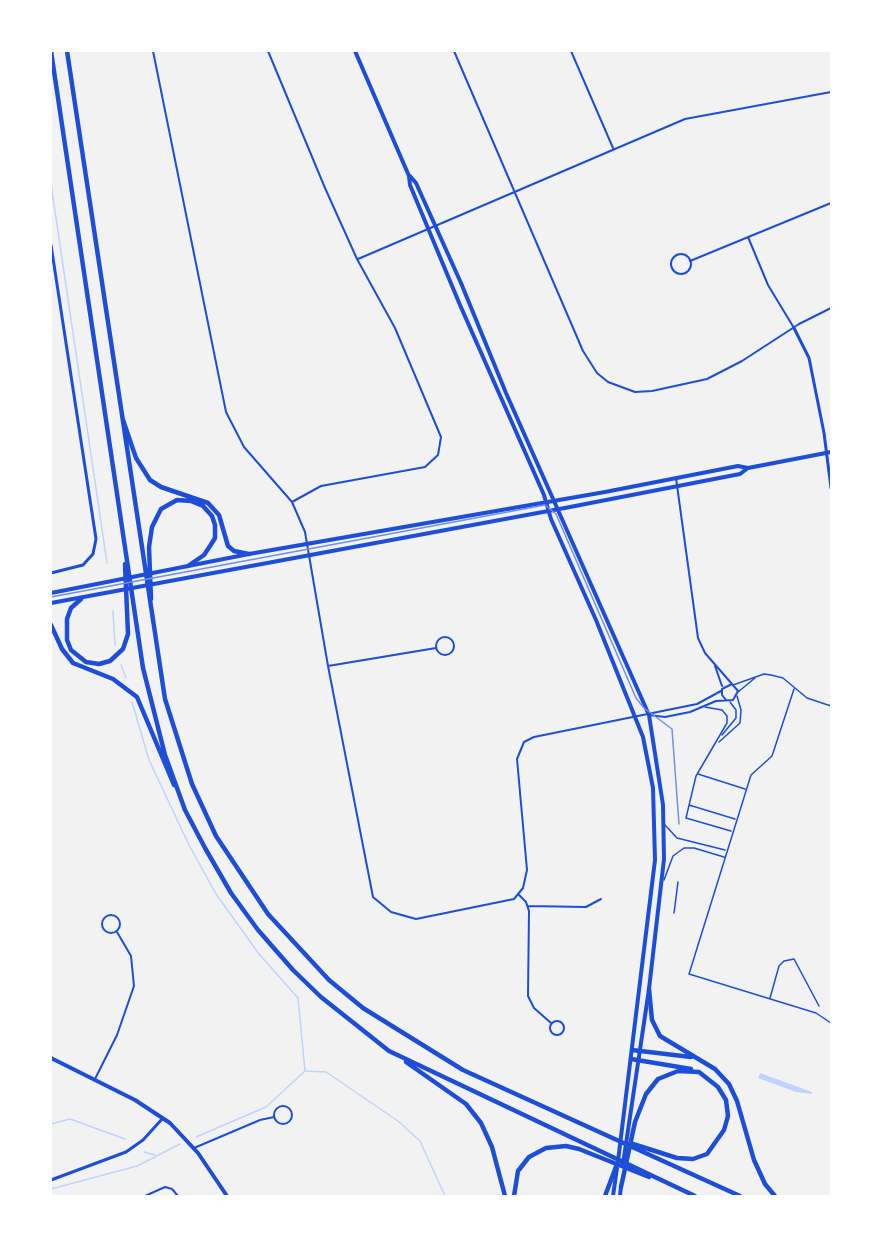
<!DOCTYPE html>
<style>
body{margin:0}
#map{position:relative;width:882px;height:1247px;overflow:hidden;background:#f2f2f2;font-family:"Times New Roman",serif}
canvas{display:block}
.frame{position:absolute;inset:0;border:52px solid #fff;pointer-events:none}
</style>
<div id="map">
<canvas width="882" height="1247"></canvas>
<div class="frame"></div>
</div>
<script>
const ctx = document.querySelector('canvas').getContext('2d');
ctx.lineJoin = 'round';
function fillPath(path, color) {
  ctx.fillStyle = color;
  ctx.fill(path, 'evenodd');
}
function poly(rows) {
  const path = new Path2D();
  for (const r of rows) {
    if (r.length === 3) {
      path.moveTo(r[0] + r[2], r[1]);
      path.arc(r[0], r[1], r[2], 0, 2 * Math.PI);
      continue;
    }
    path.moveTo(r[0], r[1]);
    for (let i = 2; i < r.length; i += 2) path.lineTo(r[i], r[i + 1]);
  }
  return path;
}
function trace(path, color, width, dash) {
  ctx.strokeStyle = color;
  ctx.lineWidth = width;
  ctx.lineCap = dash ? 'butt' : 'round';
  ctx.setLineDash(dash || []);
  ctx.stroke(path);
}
const water = poly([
 [760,1073,812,1092,812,1094,796,1092,758,1078]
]);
const stream = poly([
 [51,184,107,563],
 [113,611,115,645],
 [121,665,126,678],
 [132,702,149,760,189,845,216,894,259,954,298,998,305,1071],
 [306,1071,326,1072,398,1121,420,1141,445,1196],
 [51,1124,70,1119,125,1139],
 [196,1137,266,1107,305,1071],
 [144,1152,155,1155],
 [51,1189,137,1166,180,1144]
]);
const service = poly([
 [733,685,764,674,771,675,783,678,807,698,831,706],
 [794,689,772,756,751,775,689,974,816,1013,831,1023],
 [738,692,755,678],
 [705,707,722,710,727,716,727,723,696,776,686,818,731,831],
 [722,735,736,718,736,710,730,702],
 [719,742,740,723,741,710,737,696],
 [698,774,745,789],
 [689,805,735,819],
 [665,825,677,838,725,850],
 [664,880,673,856,684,848,694,848,724,857],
 [674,913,678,882],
 [770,998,779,966,784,961,794,959,819,1006]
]);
const minor = poly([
 [153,51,226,412,244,447,292,502,305,532,328,666,373,897,391,912,416,919,514,899,523,888,527,870,517,759,524,742,534,737,697,704,721,691],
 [268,51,325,188,357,259,395,328,441,437,438,455,425,467,321,486,292,502],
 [454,51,583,351,597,373,608,382,635,392,652,391,707,379,742,361,799,324,831,308],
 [571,51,613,148],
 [748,237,768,285,794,328],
 [681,264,10],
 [358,259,685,119,831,92],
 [690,261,831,203],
 [676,478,698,638,705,653,732,684],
 [445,646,9],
 [328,666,436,648],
 [715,666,722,686],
 [649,715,665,717,690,712,716,701,733,700,738,691,732,684,722,689,722,695,726,700],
 [519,895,526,902,529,911,528,996,534,1008,551,1023],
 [528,906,586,907,601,899],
 [111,924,9],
 [557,1028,7],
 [95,1079,117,1035,134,986,131,956,117,932],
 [283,1115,9],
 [194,1148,260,1120,274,1117],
 [145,1196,165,1187,172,1189,178,1196]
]);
const tertiary = poly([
 [51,245,96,539,93,554,83,565,51,573],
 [794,328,809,358,824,433,831,488],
 [51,1180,126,1152,143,1140,163,1118]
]);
const secondary = poly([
 [355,51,409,176,410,185,460,305,544,495,551,519,596,620,643,737,653,788,655,860,618,1161],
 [410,176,416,183,461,283,506,393,649,715,663,805,664,859,649,989,623,1164],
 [51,593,249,554,605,492,738,466,748,468,831,452],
 [51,603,570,507,740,474,748,468],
 [51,1058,135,1100,170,1123,198,1153,227,1196],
 [613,1196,617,1168],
 [620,1196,621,1186]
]);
const motorway = poly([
 [51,51,143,668,165,755,185,810,205,848,231,893,258,930,293,970,321,997,389,1051,695,1196],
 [67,51,165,699,192,784,216,836,268,914,329,980,363,1008,463,1070,740,1196],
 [123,420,136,458,150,480,161,487,208,503,219,515,228,546,234,551,249,554],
 [81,599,71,608,67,619,67,640,71,650,86,662,99,664,110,661,123,649,128,634,125,564],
 [151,599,149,547,152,527,161,509,177,500,191,501,203,506,212,516,215,525,215,538,210,546,204,555,188,566],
 [51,625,62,649,73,663,113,679,137,697,174,785],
 [649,989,652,1020,660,1036,715,1069,729,1084,737,1101,754,1160,765,1184,775,1196],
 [632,1050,691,1057],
 [631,1059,691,1069],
 [406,1062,466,1104,481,1123,492,1147,505,1196],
 [621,1187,635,1122,646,1094,658,1079,678,1071,699,1072,718,1087,726,1100,728,1116,724,1130,707,1154,693,1159,677,1158,633,1144],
 [514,1196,518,1171,529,1157,546,1148,566,1146,579,1149,649,1177],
 [605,1196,617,1164]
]);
const tram = poly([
 [51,597,545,505,556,514,636,698,644,708,672,729,679,824]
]);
fillPath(water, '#bfd3fe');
trace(stream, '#bfd3fe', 1.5);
trace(service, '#1d4ed8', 1.5);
trace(minor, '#1d4ed8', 2);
trace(tertiary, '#1d4ed8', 3);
trace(secondary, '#1d4ed8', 4);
trace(motorway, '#1d4ed8', 4.5);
trace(tram, '#7290e2', 1.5);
</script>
